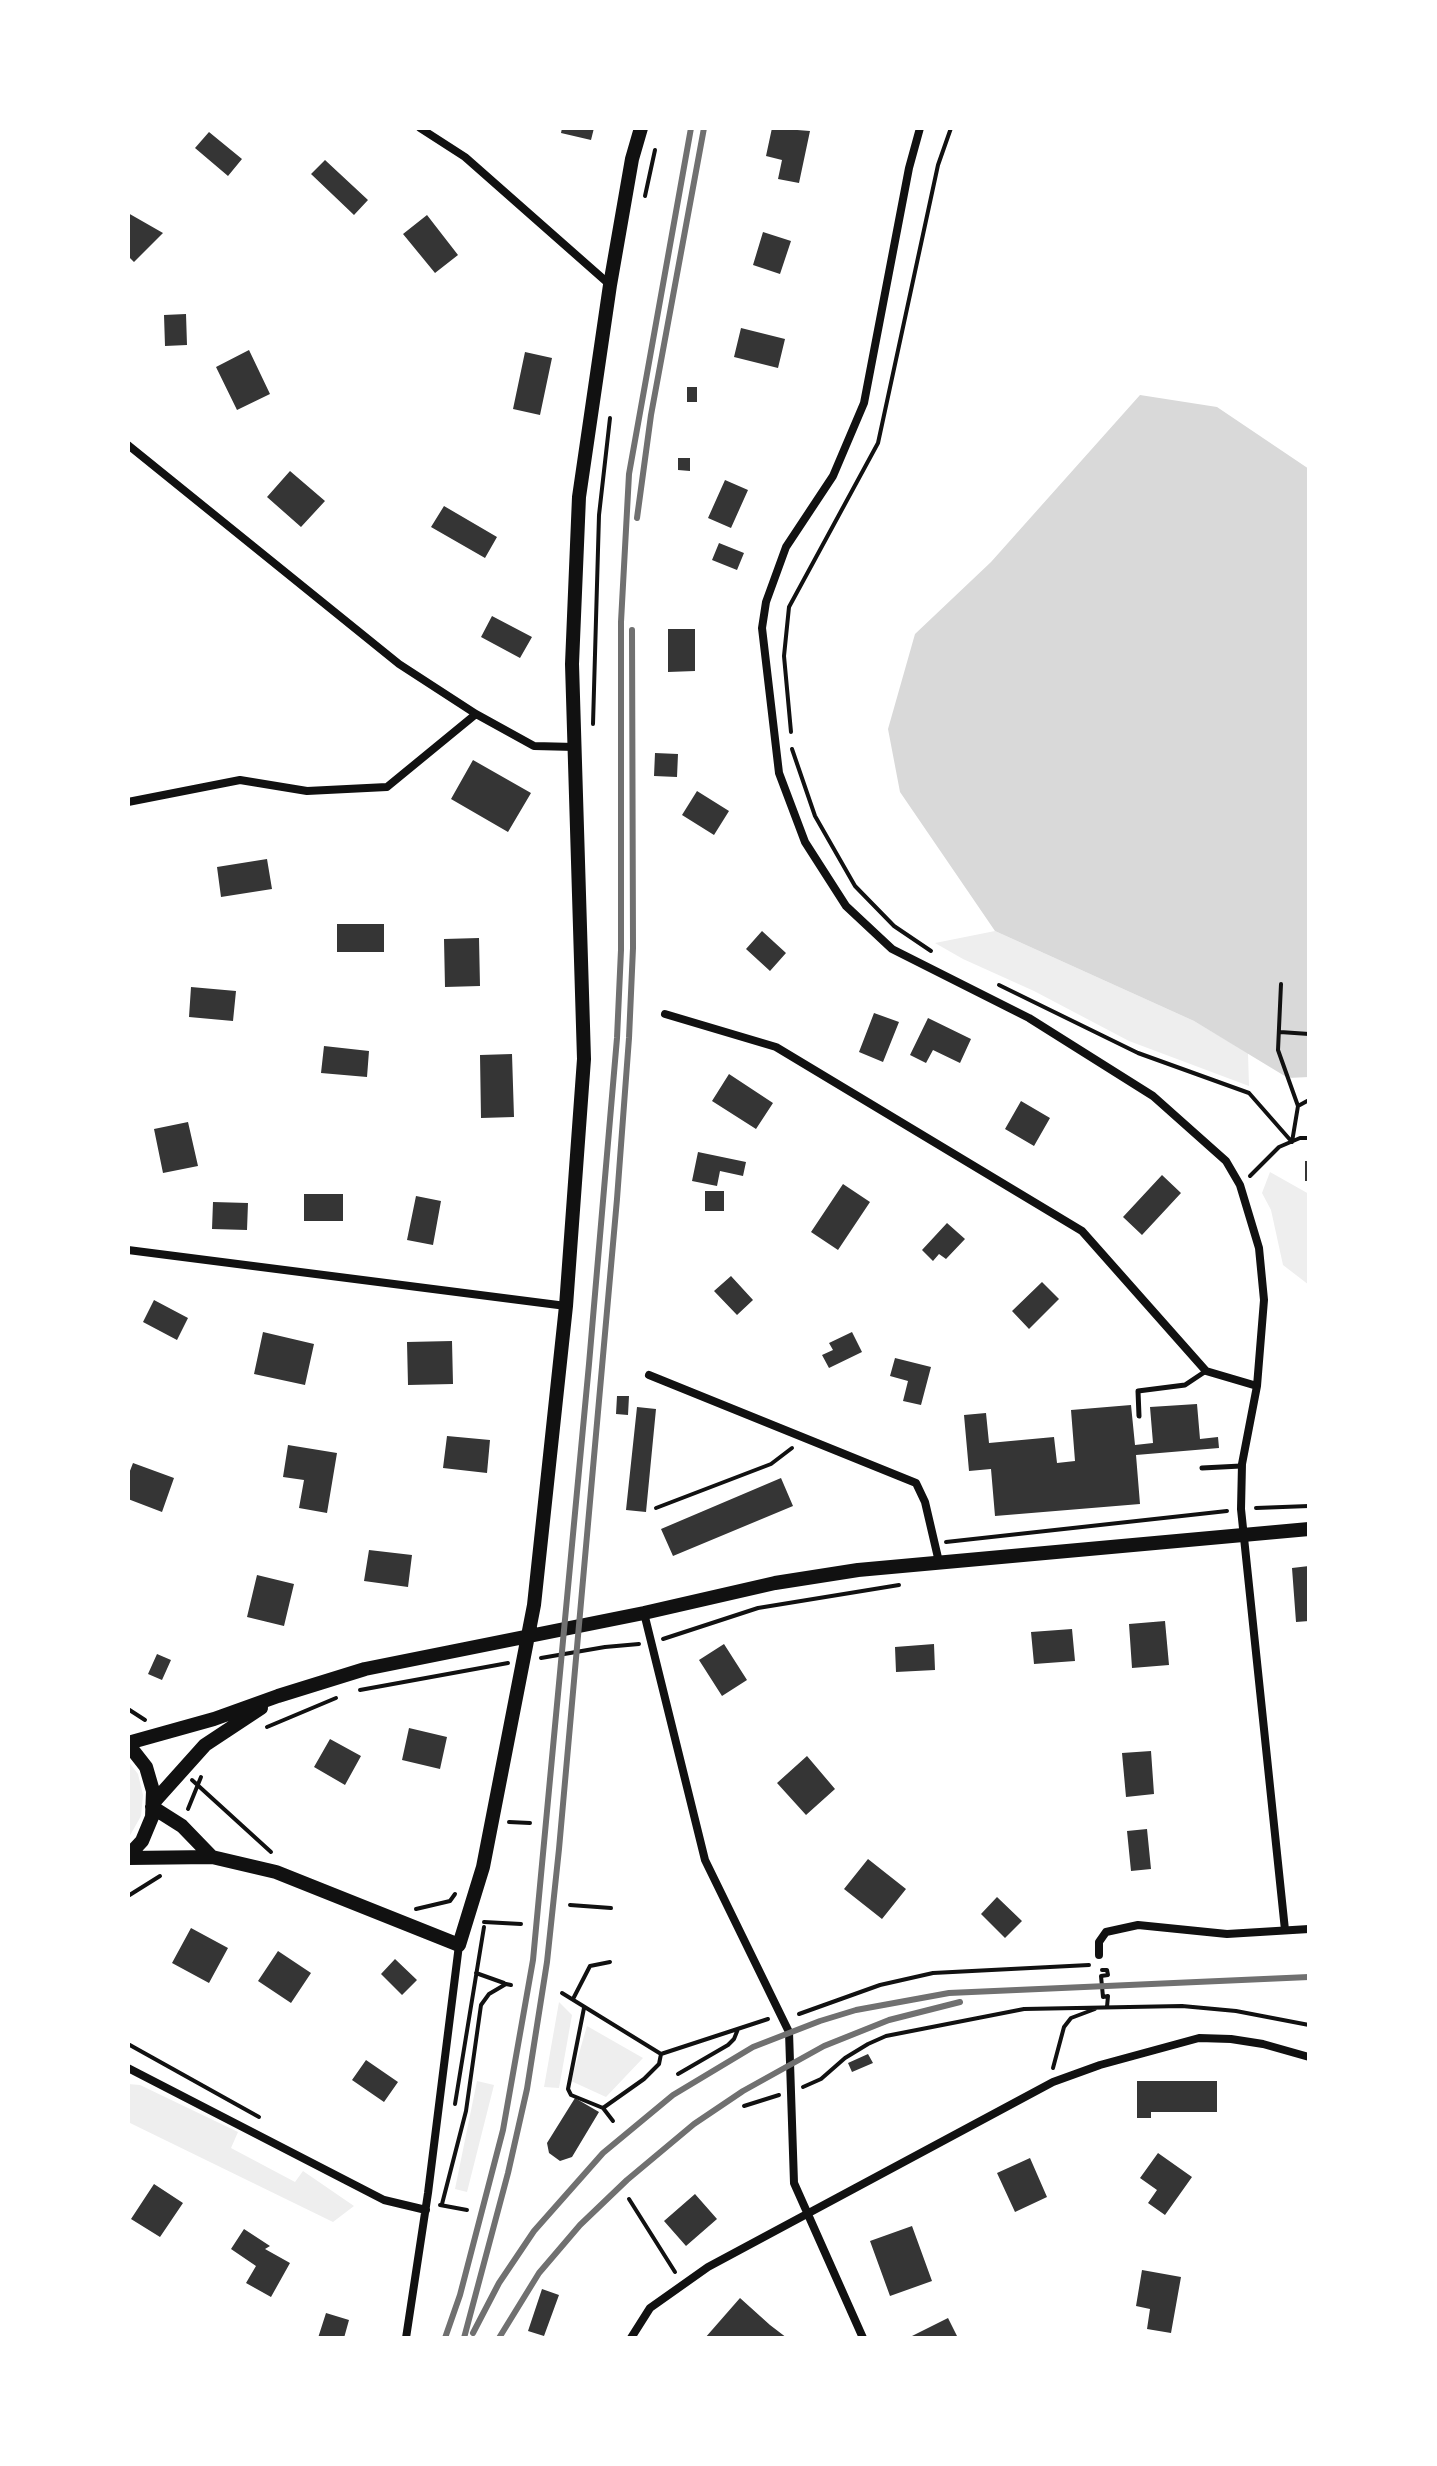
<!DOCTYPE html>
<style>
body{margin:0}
#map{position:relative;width:1437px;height:2466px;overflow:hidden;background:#fff;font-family:"PT Sans",sans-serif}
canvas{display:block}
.frame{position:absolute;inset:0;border:130px solid #fff;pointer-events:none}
</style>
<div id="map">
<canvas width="1437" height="2466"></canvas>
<div class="frame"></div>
</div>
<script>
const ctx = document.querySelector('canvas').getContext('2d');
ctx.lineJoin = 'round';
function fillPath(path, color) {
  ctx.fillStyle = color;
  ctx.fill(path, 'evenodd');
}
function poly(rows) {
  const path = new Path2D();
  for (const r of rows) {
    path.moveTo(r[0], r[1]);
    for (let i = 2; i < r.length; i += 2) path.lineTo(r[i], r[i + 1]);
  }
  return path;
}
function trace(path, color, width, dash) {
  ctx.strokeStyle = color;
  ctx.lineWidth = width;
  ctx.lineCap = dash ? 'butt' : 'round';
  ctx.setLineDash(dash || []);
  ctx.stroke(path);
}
const green = poly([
 [995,931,1194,1021,1248,1053,1249,1086,1129,1041,1034,991,963,959,935,943],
 [1270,1172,1309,1194,1309,1285,1283,1265,1271,1210,1262,1193],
 [128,1761,138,1774,143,1795,141,1816,128,1839],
 [559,2002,572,2015,559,2088,544,2087],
 [587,2026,643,2058,606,2097,571,2081],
 [477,2081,494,2085,467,2192,455,2189],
 [128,2084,140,2085,238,2132,231,2148,295,2182,303,2171,354,2206,333,2222,128,2122]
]);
const water = poly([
 [1140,395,1217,407,1309,469,1309,1077,1288,1078,1194,1021,995,931,900,792,888,729,915,634,991,562]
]);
const building = poly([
 [562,128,594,128,591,140,561,133],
 [772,128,810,131,799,183,778,179,782,160,766,156],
 [209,132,242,159,228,176,195,148],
 [325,160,368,200,354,215,311,174],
 [128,213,163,233,134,262,128,256],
 [427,215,458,255,435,273,403,234],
 [763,232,791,241,780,274,753,265],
 [186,314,187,345,165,346,164,315],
 [741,328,785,339,778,368,734,357],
 [249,350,270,394,237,410,216,367],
 [525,352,552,358,540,415,513,409],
 [687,387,697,387,697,402,687,402],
 [678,458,690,458,690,471,678,470],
 [290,471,325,501,301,527,267,497],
 [725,480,748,490,731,528,708,518],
 [444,506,497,537,485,558,431,527],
 [719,543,744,553,737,570,712,560],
 [492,616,532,637,520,658,481,637],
 [668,629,695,629,695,671,668,672],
 [655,753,678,754,677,777,654,776],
 [473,760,531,793,508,832,451,799],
 [697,791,729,811,714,835,682,815],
 [267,859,272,889,221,897,217,867],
 [337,924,384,924,384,952,337,952],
 [762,931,786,953,770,971,746,949],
 [479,938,480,986,445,987,444,939],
 [191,987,236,991,233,1021,189,1017],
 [874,1013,899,1022,883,1062,859,1052],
 [928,1018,971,1039,960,1063,933,1050,926,1063,910,1055],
 [324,1046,369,1051,367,1077,321,1073],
 [512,1054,514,1117,481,1118,480,1055],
 [729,1074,773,1103,756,1129,712,1101],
 [1021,1101,1050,1118,1034,1146,1005,1129],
 [188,1122,198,1166,163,1173,154,1129],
 [698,1152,746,1162,743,1176,720,1171,717,1186,692,1181],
 [1305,1161,1309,1161,1309,1181,1305,1181],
 [1162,1175,1181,1193,1142,1235,1123,1217],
 [843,1184,870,1202,838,1250,811,1232],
 [705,1191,724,1191,724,1211,705,1211],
 [304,1194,343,1194,343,1221,304,1221],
 [416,1196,441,1201,433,1245,407,1240],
 [213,1202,248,1203,247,1230,212,1229],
 [947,1223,965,1239,946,1259,939,1254,933,1261,922,1250],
 [731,1276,753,1300,737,1315,714,1291],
 [1042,1282,1059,1299,1029,1329,1012,1311],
 [154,1300,188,1318,177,1340,143,1322],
 [263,1332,314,1344,305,1385,254,1374],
 [852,1332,862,1352,829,1368,822,1355,833,1350,829,1343],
 [452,1341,453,1384,408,1385,407,1342],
 [895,1358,931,1367,921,1405,903,1401,908,1381,890,1376],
 [617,1396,629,1396,628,1415,616,1414],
 [1197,1404,1200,1439,1218,1437,1219,1448,1136,1455,1140,1504,995,1516,991,1469,969,1471,964,1415,986,1413,989,1443,1054,1437,1057,1463,1075,1461,1071,1410,1131,1405,1135,1445,1153,1443,1150,1407],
 [637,1407,656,1409,646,1512,626,1510],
 [447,1436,490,1440,487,1473,443,1468],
 [288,1445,337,1453,327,1513,299,1508,304,1480,283,1477],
 [133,1463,174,1478,162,1512,128,1499,128,1476],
 [781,1478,793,1506,673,1556,661,1529],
 [369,1550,412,1555,408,1587,364,1581],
 [1309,1566,1309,1621,1296,1622,1292,1568],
 [257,1575,294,1584,284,1626,247,1617],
 [1165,1621,1169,1665,1132,1668,1129,1624],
 [1072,1629,1075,1661,1034,1664,1031,1632],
 [724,1644,747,1680,722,1696,699,1660],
 [934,1644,935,1670,896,1672,895,1647],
 [157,1654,171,1660,162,1680,148,1674],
 [409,1728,447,1737,440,1769,402,1760],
 [330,1739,361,1756,345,1785,314,1767],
 [1151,1751,1154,1794,1126,1797,1122,1753],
 [807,1756,835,1789,806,1815,777,1783],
 [1147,1829,1151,1869,1131,1871,1127,1831],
 [868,1859,906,1889,882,1919,844,1889],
 [997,1897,1022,1921,1005,1938,981,1914],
 [191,1928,228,1948,209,1983,172,1963],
 [278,1951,311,1973,291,2003,258,1981],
 [395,1959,417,1980,402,1995,381,1974],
 [868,2054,873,2063,852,2072,848,2063],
 [366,2060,398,2082,384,2102,352,2080],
 [1137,2081,1217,2081,1217,2112,1151,2112,1151,2118,1137,2118],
 [575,2098,599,2112,572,2157,560,2161,549,2153,547,2143],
 [1158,2153,1192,2177,1165,2215,1148,2203,1157,2190,1140,2178],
 [1030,2158,1047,2197,1015,2212,997,2173],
 [154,2184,183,2203,160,2237,131,2219],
 [695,2194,717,2219,686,2246,664,2221],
 [912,2226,932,2281,890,2296,870,2241],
 [244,2229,270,2246,265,2249,290,2263,271,2297,246,2283,256,2266,231,2249],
 [1142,2270,1181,2277,1171,2333,1147,2329,1150,2309,1136,2306],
 [542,2289,559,2295,544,2336,528,2331],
 [740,2298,770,2325,787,2338,705,2338],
 [326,2313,349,2320,344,2338,318,2338],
 [948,2318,958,2338,908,2338]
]);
const path = poly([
 [645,196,655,150],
 [593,724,599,515,610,418],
 [791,732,784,656,789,607,878,443,938,165,951,128],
 [792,749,815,816,855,886,894,926,931,951],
 [1281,984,1278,1050,1288,1078],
 [999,985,1138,1053,1249,1093,1292,1142],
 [1280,1032,1309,1034],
 [1288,1078,1298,1106,1292,1142],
 [1298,1106,1309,1100],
 [1250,1176,1279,1147,1300,1138,1309,1138],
 [656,1508,771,1464,792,1448],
 [1256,1508,1309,1506],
 [946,1542,1227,1511],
 [663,1639,758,1608,899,1585],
 [541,1658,605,1647,639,1644],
 [360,1690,508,1663],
 [128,1709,145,1720],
 [267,1727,336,1698],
 [192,1780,271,1852],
 [188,1809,201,1777],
 [509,1822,530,1823],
 [128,1896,160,1876],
 [570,1905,611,1908],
 [416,1909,450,1901,455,1894],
 [484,1922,521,1924],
 [1102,1970,1107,1970,1108,1975,1101,1976,1103,1997,1108,1996,1107,2007],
 [476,1973,504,1983],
 [562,1993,661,2054,768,2019],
 [573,1999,590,1966,610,1962],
 [584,2008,568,2089,571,2095,603,2108,644,2079,659,2064,661,2054],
 [799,2014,880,1985,933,1973,1089,1965],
 [128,2044,259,2117],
 [1053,2068,1064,2027,1071,2018,1095,2009],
 [678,2074,728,2045,734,2039,738,2029],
 [803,2087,821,2079,845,2058,868,2044,886,2036,1024,2009,1182,2006,1236,2011,1309,2025],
 [455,2104,484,1927],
 [744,2106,779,2095],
 [603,2108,613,2121],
 [629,2199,675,2272],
 [442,2204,466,2111,481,2005,489,1994,506,1984,511,1985],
 [440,2205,467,2210]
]);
const service = poly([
 [1139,1416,1138,1391,1185,1385,1206,1371],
 [1202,1468,1241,1466]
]);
const minor = poly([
 [420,128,465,157,609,284],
 [920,128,909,168,864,403,833,476,786,547,766,602,762,628,779,773,805,842,846,906,892,949,1029,1018,1153,1096,1226,1161,1240,1185,1259,1248,1264,1300,1257,1386,1242,1464,1241,1509,1285,1930],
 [128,445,399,664,476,714,534,746,575,747],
 [128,802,240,780,307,791,387,787,476,714],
 [665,1014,776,1047,1082,1231,1206,1371,1257,1386],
 [128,1250,566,1306],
 [649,1375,916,1483,925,1502,939,1562],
 [644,1613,705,1860,789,2032,794,2183,863,2338],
 [1099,1955,1099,1942,1106,1932,1138,1925,1227,1934,1309,1929],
 [128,2068,384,2200,426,2210],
 [406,2338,428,2193,459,1945],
 [631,2338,650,2308,708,2267,1053,2082,1100,2065,1199,2038,1231,2039,1263,2044,1309,2057]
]);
const tertiary = poly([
 [128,1743,214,1719,278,1696,365,1669,644,1613,775,1583,858,1570,1309,1529],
 [128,1744,146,1767,153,1791,152,1817,142,1841,128,1856],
 [153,1803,205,1745,261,1708],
 [152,1807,182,1826,212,1857],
 [128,1858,212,1857,276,1872,459,1945,483,1867,534,1605,566,1306,584,1059,572,664,579,497,610,285,632,159,641,128]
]);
const rail = poly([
 [637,518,651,415,704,128],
 [473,2333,499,2283,534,2231,603,2153,673,2095,753,2047,820,2021,856,2010,949,1993,1309,1977],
 [445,2338,460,2295,503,2130,533,1960,589,1364,617,1038,621,950,621,622,629,474,691,128],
 [464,2338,508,2173,527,2089,547,1962,559,1849,617,1199,629,1038,633,948,632,630],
 [499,2338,539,2273,580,2225,627,2180,694,2124,743,2091,824,2046,889,2020,960,2002]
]);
fillPath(green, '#eee');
fillPath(water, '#d9d9d9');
fillPath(building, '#353535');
trace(path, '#111', 4);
trace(service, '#111', 5);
trace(minor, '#111', 8);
trace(tertiary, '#111', 14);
trace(rail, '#707070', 6);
</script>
